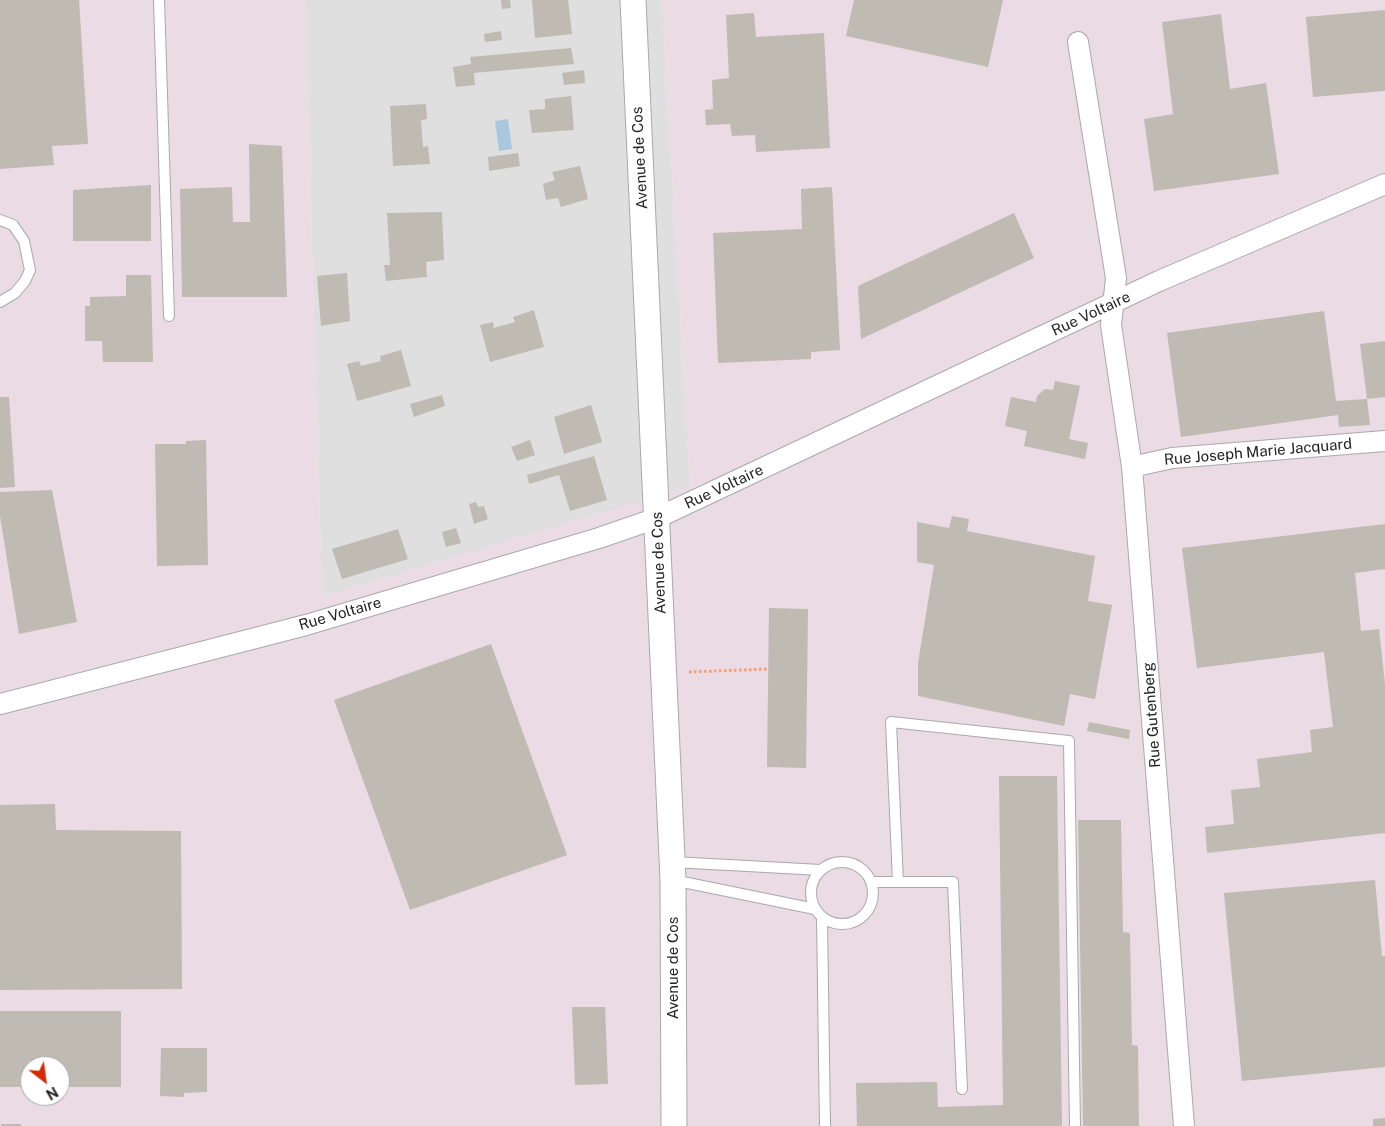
<!DOCTYPE html>
<style>
body{margin:0}
#map{position:relative;width:1385px;height:1126px;overflow:hidden;background:#f2f1e9;font-family:"Public Sans",sans-serif}
canvas{display:block}
.north{position:absolute;left:20px;top:1056px;width:50px;height:50px;box-sizing:border-box;background:#fff;border:1px solid #a7a7a7;border-radius:50%;rotate:150deg;font-size:14px;font-weight:700;line-height:20px;text-align:center;color:#222}
.north::after{content:'';display:block;margin:auto;width:18px;height:22px;background:#d42c00;clip-path:polygon(50% 0,100% 100%,50% 72%,0 100%)}
</style>
<div id="map">
<canvas width="1385" height="1126"></canvas>
<div class="north">N</div>
</div>
<script>
const ctx = document.querySelector('canvas').getContext('2d');
ctx.lineJoin = 'round';
function fillPath(path, color) {
  ctx.fillStyle = color;
  ctx.fill(path, 'evenodd');
}
function poly(rows) {
  const path = new Path2D();
  for (const r of rows) {
    if (r.length === 3) {
      path.moveTo(r[0] + r[2], r[1]);
      path.arc(r[0], r[1], r[2], 0, 2 * Math.PI);
      continue;
    }
    path.moveTo(r[0], r[1]);
    for (let i = 2; i < r.length; i += 2) path.lineTo(r[i], r[i + 1]);
  }
  return path;
}
function trace(path, color, width, dash) {
  ctx.strokeStyle = color;
  ctx.lineWidth = width;
  ctx.lineCap = dash ? 'butt' : 'round';
  ctx.setLineDash(dash || []);
  ctx.stroke(path);
}
function label(font, color, halo, rows, align = 'center') {
  ctx.font = font + ' "Public Sans",sans-serif';
  ctx.lineWidth = 4;
  ctx.setLineDash([]);
  ctx.textBaseline = 'middle';
  ctx.strokeStyle = halo;
  ctx.fillStyle = color;
  for (const [text, x, y, turn = 0] of rows) {
    ctx.save();
    ctx.translate(x, y);
    ctx.rotate((+turn || 0) * Math.PI / 180);
    ctx.textAlign = isNaN(turn) ? turn : align;
    if (halo) ctx.strokeText(text, 0, 0);
    ctx.fillText(text, 0, 0);
    ctx.restore();
  }
}
const residential = poly([
 [305,0,662,0,690,487,322,597]
]);
const industrial = poly([
 [0,0,305,0,322,597,690,486,662,0,1385,0,1385,1126,0,1126],
 [30,1066,60,1066,60,1096,30,1096]
]);
const water = poly([
 [508,119,512,149,499,151,495,121]
]);
const building = poly([
 [0,0,79,0,88,144,52,146,54,165,0,169],
 [501,0,510,0,511,8,502,9],
 [532,0,568,0,572,34,535,38],
 [854,0,1003,0,988,67,846,36],
 [1385,10,1385,91,1313,97,1306,17],
 [754,13,756,37,824,33,830,148,756,152,755,135,732,136,730,124,706,125,705,110,713,109,712,80,729,78,726,15],
 [1221,14,1230,89,1266,83,1279,174,1154,191,1144,119,1173,114,1162,22],
 [501,31,502,40,485,42,484,34],
 [571,48,574,64,474,73,475,85,456,87,453,67,471,64,470,57],
 [584,70,585,83,564,85,562,73],
 [571,96,574,130,532,133,529,110,545,109,545,99],
 [426,104,427,119,421,120,423,147,428,146,430,164,393,166,390,106],
 [249,144,282,146,287,297,182,297,180,189,232,187,233,222,250,222],
 [518,153,520,166,489,171,488,157],
 [580,166,588,199,561,207,558,198,546,200,543,184,555,180,552,172],
 [151,185,151,241,73,241,73,190],
 [832,187,840,350,811,352,811,359,718,363,713,233,802,229,801,189],
 [442,212,444,260,426,262,427,277,386,281,384,265,390,265,387,213],
 [1014,213,1034,258,861,339,858,286],
 [347,273,350,321,321,326,317,276],
 [126,275,151,275,153,362,103,362,102,341,85,341,85,306,90,306,90,297,126,296],
 [534,310,544,347,490,362,480,325,493,322,494,328,515,322,513,317],
 [1324,311,1336,401,1367,399,1370,425,1339,427,1338,415,1181,437,1167,333],
 [1385,341,1385,397,1367,399,1360,344],
 [401,350,411,386,357,401,347,364,359,361,361,366,381,361,380,356],
 [1055,381,1080,386,1069,439,1088,443,1085,459,1024,446,1027,431,1005,426,1011,397,1036,402,1037,396,1045,389,1053,390],
 [442,395,445,406,414,417,410,404],
 [0,397,9,397,15,487,0,488],
 [591,405,602,442,564,454,554,417],
 [206,440,208,565,157,566,155,444,186,444,186,441],
 [530,440,535,455,517,461,511,447],
 [594,456,607,500,570,511,559,475,529,484,527,475],
 [52,490,77,622,19,634,0,516,0,492],
 [476,502,478,507,484,506,488,519,474,524,469,504],
 [952,516,969,519,967,531,1095,556,1088,601,1112,605,1095,699,1070,694,1064,726,918,696,918,663,934,565,917,562,917,522,949,528],
 [1385,524,1385,569,1355,573,1361,631,1379,629,1385,684,1385,833,1207,853,1205,827,1234,824,1231,790,1260,787,1257,759,1312,752,1310,730,1333,727,1324,652,1197,668,1182,548],
 [456,528,461,543,446,547,442,532],
 [398,529,408,559,342,579,332,549],
 [769,608,808,609,806,768,767,767],
 [491,644,567,855,410,910,334,700],
 [1089,722,1130,730,1129,739,1087,731],
 [999,776,1057,776,1062,1126,857,1126,856,1083,937,1082,938,1107,1003,1105],
 [55,804,56,830,181,831,182,989,0,990,0,805],
 [1078,820,1121,820,1123,932,1130,933,1132,1045,1138,1046,1139,1126,1083,1126],
 [1375,880,1382,956,1385,956,1385,1067,1242,1081,1224,893],
 [572,1007,605,1007,608,1084,575,1085],
 [0,1011,121,1011,121,1087,60,1087,60,1066,30,1066,30,1087,0,1087],
 [161,1048,207,1048,207,1092,184,1093,184,1097,160,1096],
 [1385,1118,1385,1126,1373,1126,1373,1119],
 [1,1124,21,1124,21,1126,1,1126]
]);
const path = poly([
 [689,672,768,669]
]);
const service = poly([
 [159,0,169,316],
 [0,220,13,225,24,241,30,270,25,281,15,293,0,302],
 [673,862,821,870],
 [842,893,31],
 [673,880,815,909],
 [872,882,953,882,962,1089],
 [898,882,891,722,1069,741,1075,1126],
 [822,917,825,1126]
]);
const minor = poly([
 [1078,42,1116,278,1111,325,1132,467,1184,1126],
 [1132,467,1172,458,1385,441],
 [0,704,306,625,599,538,657,518,1159,281,1385,184]
]);
const tertiary = poly([
 [633,0,673,880,674,1126]
]);
const streetNames = [
 ["Avenue de Cos",640,158,-93],
 ["Rue Voltaire",1091,314,-25],
 ["Rue Joseph Marie Jacquard",1258,452,-5],
 ["Rue Voltaire",724,487,-25],
 ["Avenue de Cos",659,563,-92],
 ["Rue Voltaire",340,614,-16],
 ["Rue Gutenberg",1152,715,-94],
 ["Avenue de Cos",673,968,-90]
];
fillPath(residential, '#e0dfdf');
fillPath(industrial, '#ebdbe4');
fillPath(water, '#a9c8df');
fillPath(building, '#bfbab2');
trace(service, '#a9a9a9', 12);
trace(minor, '#a9a9a9', 22);
trace(tertiary, '#a9a9a9', 27);
trace(path, '#fb9c70', 3, [2.5, 2.5]);
trace(service, '#fff', 10);
trace(minor, '#fff', 20);
trace(tertiary, '#fff', 25);
label('15px', '#222', '#fff', streetNames);
</script>
